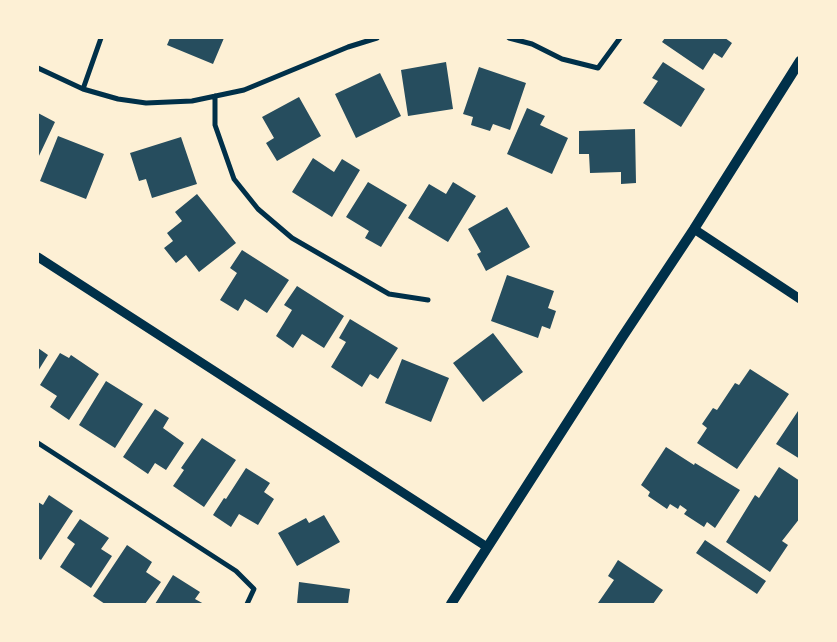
<!DOCTYPE html>
<style>
body{margin:0}
#map{position:relative;width:837px;height:642px;overflow:hidden;background:#fdf0d5;font-family:Jost,sans-serif}
canvas{display:block}
.frame{position:absolute;inset:0;border:39px solid #fdf0d5;pointer-events:none}
</style>
<div id="map">
<canvas width="837" height="642"></canvas>
<div class="frame"></div>
</div>
<script>
const ctx = document.querySelector('canvas').getContext('2d');
ctx.lineJoin = 'round';
function fillPath(path, color) {
  ctx.fillStyle = color;
  ctx.fill(path, 'evenodd');
}
function poly(rows) {
  const path = new Path2D();
  for (const r of rows) {
    path.moveTo(r[0], r[1]);
    for (let i = 2; i < r.length; i += 2) path.lineTo(r[i], r[i + 1]);
  }
  return path;
}
function trace(path, color, width, dash) {
  ctx.strokeStyle = color;
  ctx.lineWidth = width;
  ctx.lineCap = dash ? 'butt' : 'round';
  ctx.setLineDash(dash || []);
  ctx.stroke(path);
}
const building = poly([
 [170,38,224,38,213,64,167,45],
 [665,38,725,38,732,43,722,58,714,53,703,70,662,42],
 [446,62,453,109,408,116,401,70],
 [663,62,705,89,681,127,643,103,658,81,652,78],
 [479,67,526,83,510,130,493,124,490,131,471,125,473,117,463,114],
 [380,73,401,116,356,138,335,94],
 [299,97,321,136,277,161,266,143,274,138,262,117],
 [527,108,545,116,540,125,568,138,552,174,507,154],
 [38,113,55,122,38,158],
 [635,129,636,183,621,184,621,172,590,173,589,154,579,154,579,131],
 [58,136,104,154,86,199,40,181],
 [181,137,197,184,152,198,146,179,139,181,130,153],
 [313,158,334,172,342,159,360,170,332,217,292,192],
 [368,182,407,205,381,247,365,238,369,231,346,217],
 [453,182,476,196,448,242,408,218,429,184,446,194],
 [197,194,236,243,199,272,186,255,176,263,164,248,173,241,167,233,182,221,175,212],
 [507,207,530,247,486,271,477,254,481,252,468,229],
 [242,250,289,280,267,313,245,299,238,311,220,300,237,273,230,268],
 [507,275,554,291,548,308,556,311,550,329,542,326,538,338,491,321],
 [297,286,344,316,324,348,302,334,293,348,276,336,292,310,284,305],
 [350,319,398,348,378,379,370,374,362,387,331,367,346,342,339,338],
 [493,333,523,372,483,402,453,363],
 [38,348,48,355,38,371],
 [60,353,69,358,71,355,99,374,69,420,50,407,57,396,40,385],
 [402,359,449,378,431,422,385,403],
 [750,369,789,394,737,469,697,443,707,428,702,424,713,408,717,410,735,383,739,385],
 [106,381,143,404,115,448,79,425],
 [800,408,800,459,776,444],
 [155,409,169,418,163,428,184,443,166,470,155,463,148,474,123,457],
 [202,438,236,460,204,507,173,486,184,470,181,468],
 [666,447,694,465,695,463,740,490,715,528,707,522,704,527,684,514,687,510,680,505,678,509,670,504,667,509,648,496,650,492,641,485],
 [779,467,800,481,800,518,782,541,788,545,770,572,726,542,755,495,759,498],
 [246,468,270,483,264,492,274,499,258,525,239,514,231,527,213,515,224,498,226,499],
 [49,495,73,511,41,560,38,558,38,502,43,505],
 [324,515,340,542,297,566,278,533,306,518,309,523],
 [80,519,109,538,101,549,112,556,91,588,60,567,75,544,67,538],
 [705,540,766,581,757,594,696,553],
 [127,545,152,562,146,572,161,582,145,604,105,604,93,596],
 [618,560,663,590,653,604,598,603,614,580,608,576],
 [173,575,200,592,195,599,204,604,155,604],
 [299,582,350,589,348,604,297,604]
]);
const minor = poly([
 [509,38,532,44,562,59,598,68,620,38],
 [38,68,83,89,118,99,146,103,192,101,244,90,348,47,377,38],
 [83,89,101,38],
 [215,96,215,125,234,179,258,209,292,238,389,294,428,300],
 [38,443,236,571,254,589,247,604]
]);
const tertiary = poly([
 [694,229,800,299],
 [38,257,487,547]
]);
const secondary = poly([
 [451,604,621,339,694,229,800,61]
]);
fillPath(building, '#264d5e');
trace(minor, '#003049', 5);
trace(tertiary, '#003049', 9);
trace(secondary, '#003049', 10);
</script>
